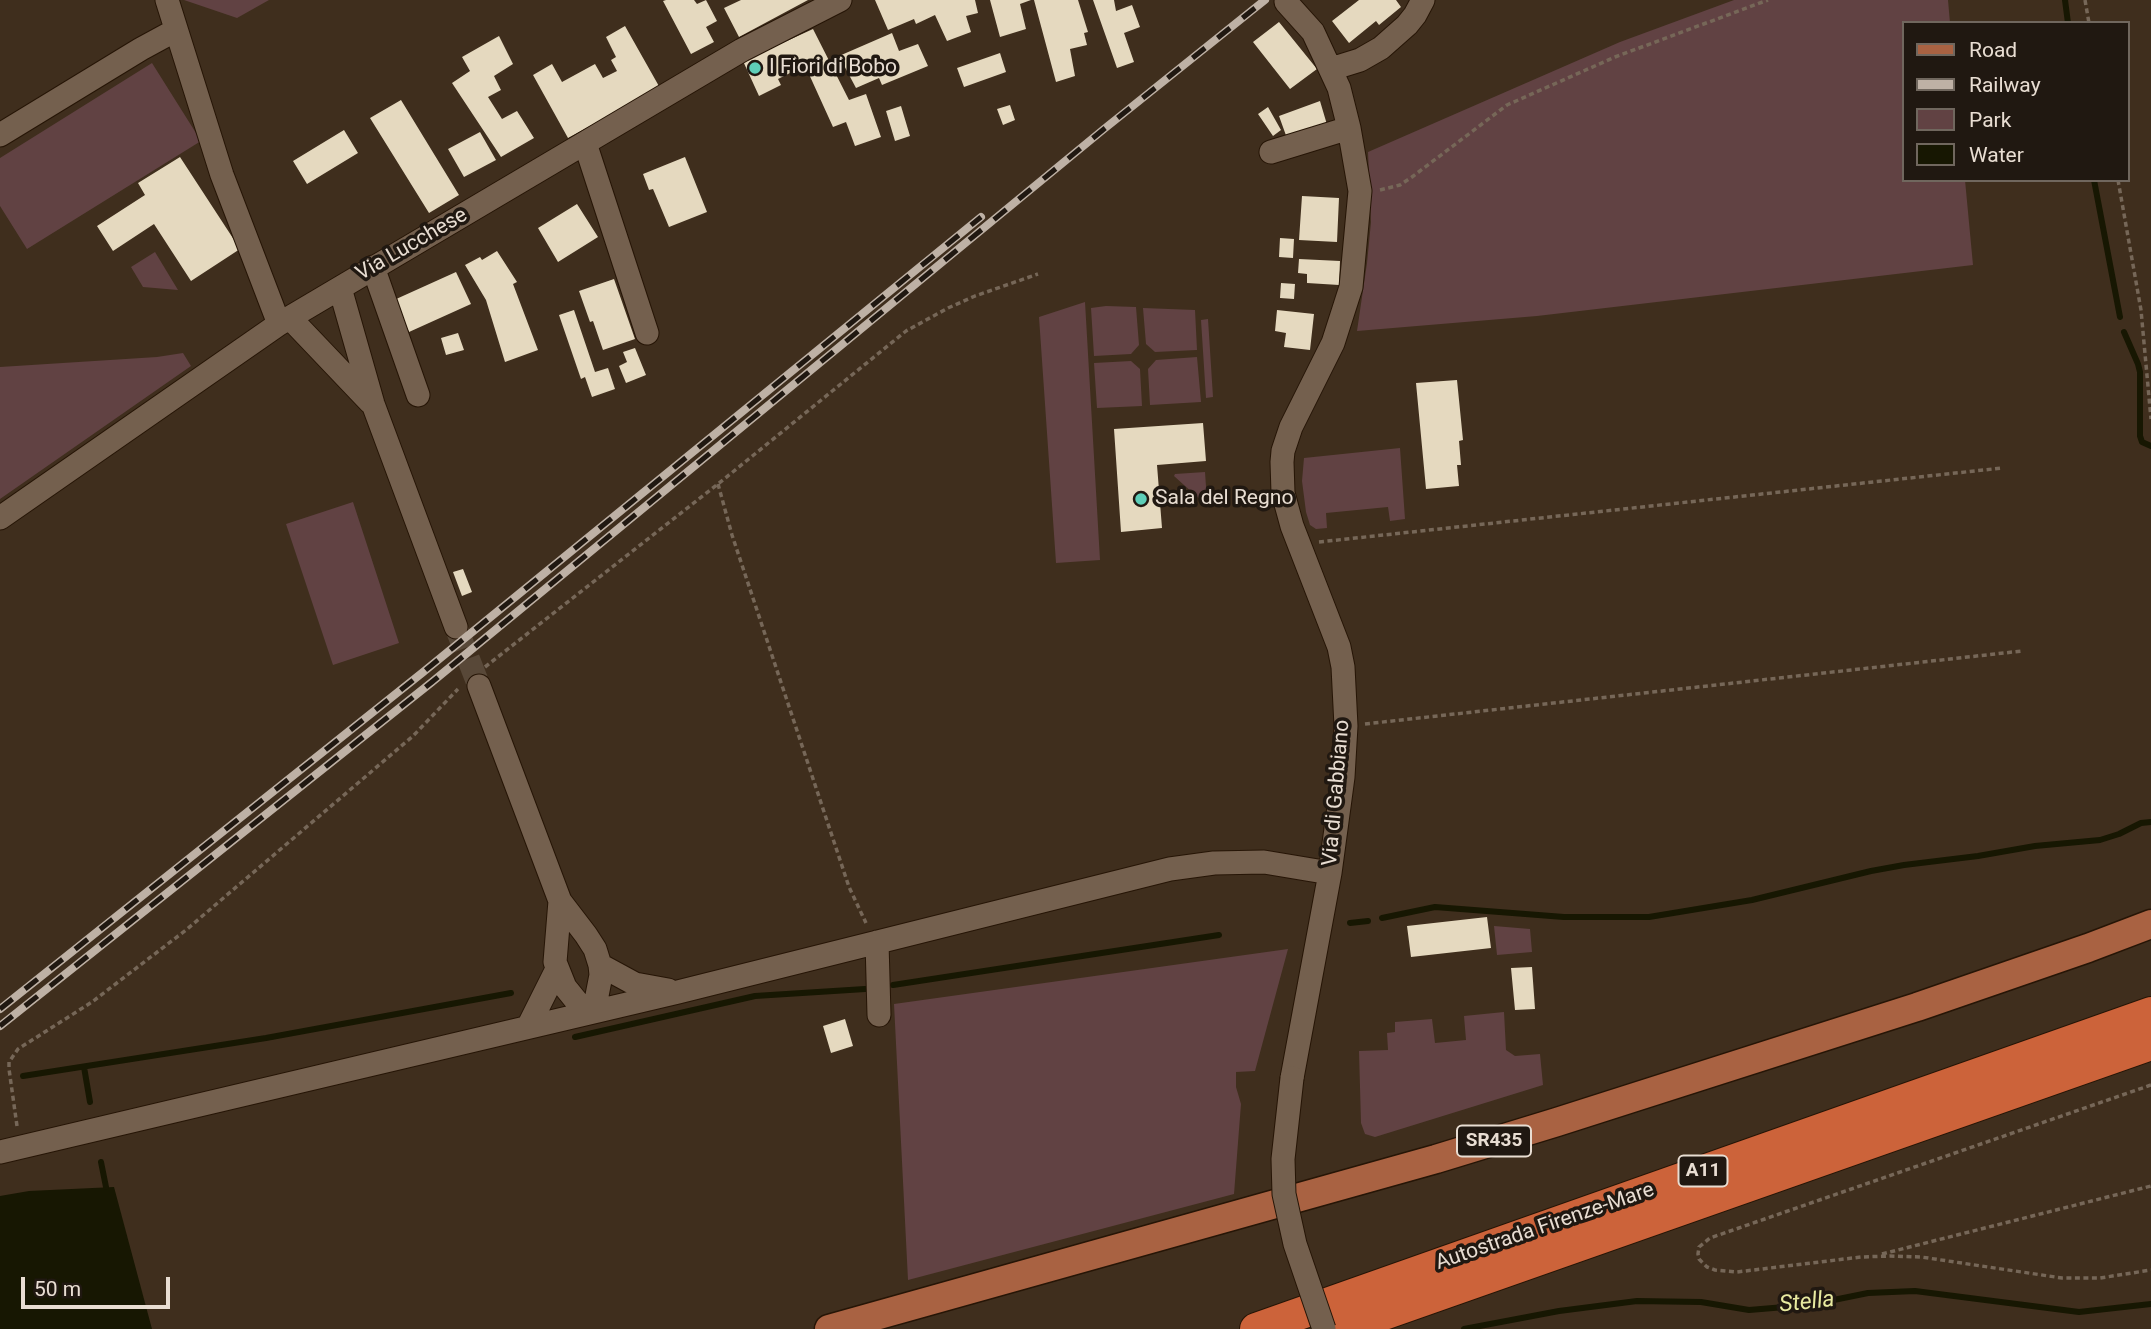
<!DOCTYPE html>
<style>
body{margin:0}
#map{position:relative;width:2151px;height:1329px;overflow:hidden;background:#3f2e1d;font-family:Roboto,sans-serif}
canvas{display:block}
.legend{position:absolute;left:1902px;top:21px;width:228px;height:161px;box-sizing:border-box;background:#201811;border:2px solid #70675e;margin:0;padding:9px 12px;list-style:none;font-size:21px;color:#e8ddd2}
.legend li{display:flex;align-items:center;gap:14px;height:35px}
.legend b{width:35px;border:2px solid #70675e}
.scale{position:absolute;left:21px;top:1277px;width:149px;height:32px;box-sizing:border-box;border:4px solid #e8ddd2;border-top:0;padding-left:9px;font-size:21px;line-height:24px;white-space:nowrap;color:#e8ddd2;-webkit-text-stroke:5px #201811;paint-order:stroke}
</style>
<div id="map">
<canvas width="2151" height="1329"></canvas>
<ul class="legend">
<li><b style="height:9px;background:#a96242"></b>Road</li>
<li><b style="height:9px;background:#beb1a5"></b>Railway</li>
<li><b style="height:19px;background:#614243"></b>Park</li>
<li><b style="height:19px;background:#171702"></b>Water</li>
</ul>
<div class="scale">50 m</div>
</div>
<script>
const ctx = document.querySelector('canvas').getContext('2d');
ctx.lineJoin = 'round';
function fillPath(path, color) {
  ctx.fillStyle = color;
  ctx.fill(path, 'evenodd');
}
function poly(rows) {
  const path = new Path2D();
  for (const r of rows) {
    path.moveTo(r[0], r[1]);
    for (let i = 2; i < r.length; i += 2) path.lineTo(r[i], r[i + 1]);
  }
  return path;
}
function trace(path, color, width, dash) {
  ctx.strokeStyle = color;
  ctx.lineWidth = width;
  ctx.lineCap = dash ? 'butt' : 'round';
  ctx.setLineDash(dash || []);
  ctx.stroke(path);
}
function label(font, color, halo, rows, align = 'center') {
  ctx.font = font + ' Roboto,sans-serif';
  ctx.lineWidth = 7;
  ctx.setLineDash([]);
  ctx.textBaseline = 'middle';
  ctx.strokeStyle = halo;
  ctx.fillStyle = color;
  for (const [text, x, y, turn = 0] of rows) {
    ctx.save();
    ctx.translate(x, y);
    ctx.rotate((+turn || 0) * Math.PI / 180);
    ctx.textAlign = isNaN(turn) ? turn : align;
    if (halo) ctx.strokeText(text, 0, 0);
    ctx.fillText(text, 0, 0);
    ctx.restore();
  }
}
const green = poly([
 [184,0,269,0,237,18],
 [1734,0,1948,0,1950,23,1904,23,1904,180,1965,180,1973,265,1537,316,1357,331,1367,263,1371,222,1368,152,1620,42],
 [152,63,201,141,27,249,0,206,0,158],
 [155,252,178,290,143,287,131,267],
 [1085,302,1100,560,1056,563,1039,317],
 [1106,306,1136,307,1139,345,1131,354,1094,356,1091,308],
 [1143,308,1195,310,1197,350,1155,352,1146,344],
 [1208,319,1213,397,1206,398,1201,320],
 [183,353,191,366,0,499,0,367,157,357],
 [1197,357,1201,402,1150,405,1148,369,1156,360],
 [1131,361,1140,369,1142,406,1097,408,1094,363],
 [1400,448,1405,519,1390,521,1388,507,1326,513,1327,528,1316,529,1310,525,1306,512,1302,481,1304,458],
 [1205,472,1207,501,1205,504,1174,476,1175,474],
 [353,502,399,643,333,665,286,524],
 [1494,926,1530,929,1532,952,1497,955],
 [1288,949,1255,1071,1236,1072,1236,1087,1241,1104,1234,1194,908,1280,894,1004],
 [1504,1012,1506,1050,1515,1056,1540,1054,1543,1085,1375,1137,1365,1134,1361,1123,1359,1051,1388,1050,1387,1033,1395,1032,1395,1022,1432,1019,1435,1043,1466,1040,1464,1016]
]);
const water = poly([
 [114,1187,152,1329,0,1329,0,1196,29,1191]
]);
const stream = poly([
 [2065,0,2068,23],
 [2094,180,2120,317],
 [2124,332,2138,364,2140,372,2140,436,2142,442,2151,446],
 [1382,918,1435,907,1564,917,1649,917,1752,900,1871,871,1904,865,1978,856,2035,846,2100,840,2119,834,2141,823,2151,822],
 [1350,923,1368,921],
 [893,985,1219,935],
 [575,1037,755,996,865,989],
 [84,1067,90,1102],
 [23,1076,266,1038,511,993],
 [101,1162,106,1187],
 [1464,1329,1559,1311,1637,1301,1701,1302,1749,1310,1809,1305,1868,1293,1915,1291,2079,1312,2151,1304]
]);
const building = poly([
 [666,0,694,0,697,4,706,0,717,21,706,27,714,42,691,54,663,1],
 [741,0,808,0,739,37,724,8],
 [875,0,975,0,978,13,966,16,971,32,947,41,935,15,916,24,914,19,888,30],
 [990,0,1031,0,1020,4,1026,29,1000,37],
 [1034,0,1078,0,1088,32,1084,33,1087,45,1070,49,1075,76,1056,82],
 [1093,0,1114,0,1116,11,1132,5,1140,27,1124,33,1134,62,1117,68],
 [1359,0,1396,0,1401,7,1379,25,1376,21,1349,43,1332,21],
 [1279,22,1317,69,1290,89,1253,42],
 [625,26,660,88,568,138,533,75,552,64,562,82,595,64,603,78,617,71,611,60,616,57,606,37],
 [813,29,849,100,866,94,881,137,855,146,846,122,833,127,808,72,813,70,810,63,778,79,781,85,759,96,743,61],
 [892,33,899,51,918,44,928,66,882,85,879,78,856,88,839,56],
 [499,36,513,64,494,76,501,90,488,97,502,119,517,111,534,138,501,157,452,83,470,71,462,57],
 [1000,53,1006,72,964,87,957,68],
 [401,100,459,195,429,213,370,118],
 [1320,101,1328,128,1288,141,1279,116],
 [1010,105,1015,120,1003,125,997,109],
 [901,106,910,136,895,141,886,111],
 [1268,107,1281,130,1273,136,1258,114],
 [344,130,358,153,307,184,293,161],
 [480,132,496,160,464,177,448,149],
 [180,157,240,249,191,281,154,224,113,251,97,226,145,195,138,183],
 [685,157,707,212,669,227,653,189,649,190,643,174],
 [1302,196,1339,198,1337,242,1299,240],
 [577,204,598,237,558,262,538,228],
 [1280,238,1294,239,1293,258,1279,257],
 [497,251,517,282,513,284,538,350,505,362,486,300,465,265,480,257,482,260],
 [1299,259,1340,261,1339,285,1307,283,1307,274,1298,273],
 [456,272,471,304,409,332,394,300],
 [614,279,635,339,603,350,593,321,590,322,579,291],
 [1281,283,1295,284,1294,299,1280,298],
 [574,310,595,372,608,368,615,389,592,397,585,377,581,379,559,315],
 [1277,310,1314,314,1310,350,1284,347,1286,333,1275,331],
 [458,333,464,350,446,355,441,338],
 [635,348,646,375,626,383,619,366,627,362,623,352],
 [1457,380,1463,440,1459,441,1461,465,1457,465,1459,486,1426,489,1416,383],
 [1203,423,1206,461,1157,465,1162,528,1121,532,1114,429],
 [463,569,472,592,462,596,453,572],
 [1487,917,1491,948,1411,957,1407,926],
 [1532,967,1535,1009,1515,1010,1511,968],
 [845,1019,853,1046,831,1053,823,1026]
]);
const minorTunnel = poly([
 [456,627,479,686]
]);
const path = poly([
 [2085,0,2089,23],
 [2118,180,2141,310,2151,419],
 [1380,190,1400,185,1412,177,1507,105,1615,57,1768,0],
 [718,484,732,535,849,887,866,923],
 [1319,542,2002,468],
 [485,667,718,484,906,331,948,308,975,296,1038,274],
 [1365,724,2022,651],
 [2151,1085,1710,1238,1699,1247,1698,1254,1699,1259,1707,1267,1715,1270,1737,1272,1861,1257,1890,1256,1921,1257,2062,1278,2100,1278,2151,1270],
 [17,1126,9,1069,9,1062,18,1049,92,1002,186,930,413,736,458,689],
 [1882,1254,2151,1186]
]);
const minor = poly([
 [167,0,222,175,279,324],
 [1286,2,1313,32,1339,88,1349,128,1360,191,1351,287,1333,343,1291,427,1283,451,1282,462,1283,493,1292,526,1339,647,1343,667,1346,726,1343,777,1330,873,1292,1078],
 [1331,69,1360,60,1381,48,1407,25,1415,15,1423,0],
 [0,135,141,49,176,30],
 [585,143,647,333],
 [1271,152,1349,128],
 [373,267,418,395],
 [340,288,373,404,456,627],
 [290,318,370,402],
 [0,518,279,324,742,50,840,0],
 [479,686,560,901,586,935,595,949,600,965,601,975,594,1011],
 [560,901,555,962,565,987,586,1013],
 [877,942,879,1015],
 [600,965,635,984,668,990],
 [528,1027,557,969],
 [0,1152,678,992,1170,869,1214,863,1264,862,1330,873]
]);
const major = poly([
 [829,1329,1436,1159,1557,1122,1917,1007,2088,948,2151,924]
]);
const highway = poly([
 [1256,1329,2151,1013],
 [1341,1329,2151,1044]
]);
const rail = poly([
 [0,1009,422,673,981,217],
 [0,1026,432,682,1104,129,1265,0]
]);
const minorBridge = poly([
 [1292,1078,1283,1159,1284,1194,1295,1244,1324,1329]
]);
const markers = [
 [755,68,7,"#5eceb8"],
 [1141,499,7,"#5eceb8"]
];
const shields = [
 [1494,1141,74],
 [1703,1171,49]
];
const shieldNames = [
 ["SR435",1494,1141],
 ["A11",1703,1171]
];
const poiNames = [
 ["I Fiori di Bobo",769,68],
 ["Sala del Regno",1155,499]
];
const streetNames = [
 ["Via Lucchese",412,245,-30],
 ["Via di Gabbiano",1337,793,-85],
 ["Autostrada Firenze-Mare",1545,1227,-19]
];
const waterNames = [
 ["Stella",1807,1303,-6]
];
fillPath(green, '#614243');
fillPath(water, '#171702');
trace(stream, '#171702', 6);
fillPath(building, '#e5d9bf');
trace(minorTunnel, '#584838', 23, [23, 11]);
trace(minor, '#261506', 25);
trace(major, '#261506', 31);
trace(highway, '#261506', 34);
trace(path, '#766758', 3.5, [5, 3.5]);
trace(minor, '#74604e', 23);
trace(major, '#a96242', 28);
trace(highway, '#cc633a', 32);
trace(rail, '#beb1a5', 8);
trace(rail, '#201811', 5, [16]);
trace(minorBridge, '#261506', 25, []);
trace(minorBridge, '#74604e', 23);
for (const [x, y, r, color] of markers) {
  const dot = new Path2D();
  dot.arc(x, y, r, 0, 2 * Math.PI);
  ctx.fillStyle = color;
  ctx.fill(dot);
  trace(dot, '#201811', 2.5);
}
for (const [x, y, w] of shields) {
  const box = new Path2D();
  box.roundRect(x - w / 2, y - 15.5, w, 31, 5);
  ctx.fillStyle = '#201811';
  ctx.fill(box);
  trace(box, '#e8ddd2', 2);
}
label('bold 19px', '#e8ddd2', null, shieldNames);
label('21px', '#e8ddd2', '#201811', poiNames, 'left');
label('21px', '#e8ddd2', '#201811', streetNames);
label('italic 23px', '#e8eaa0', '#201811', waterNames);
</script>
